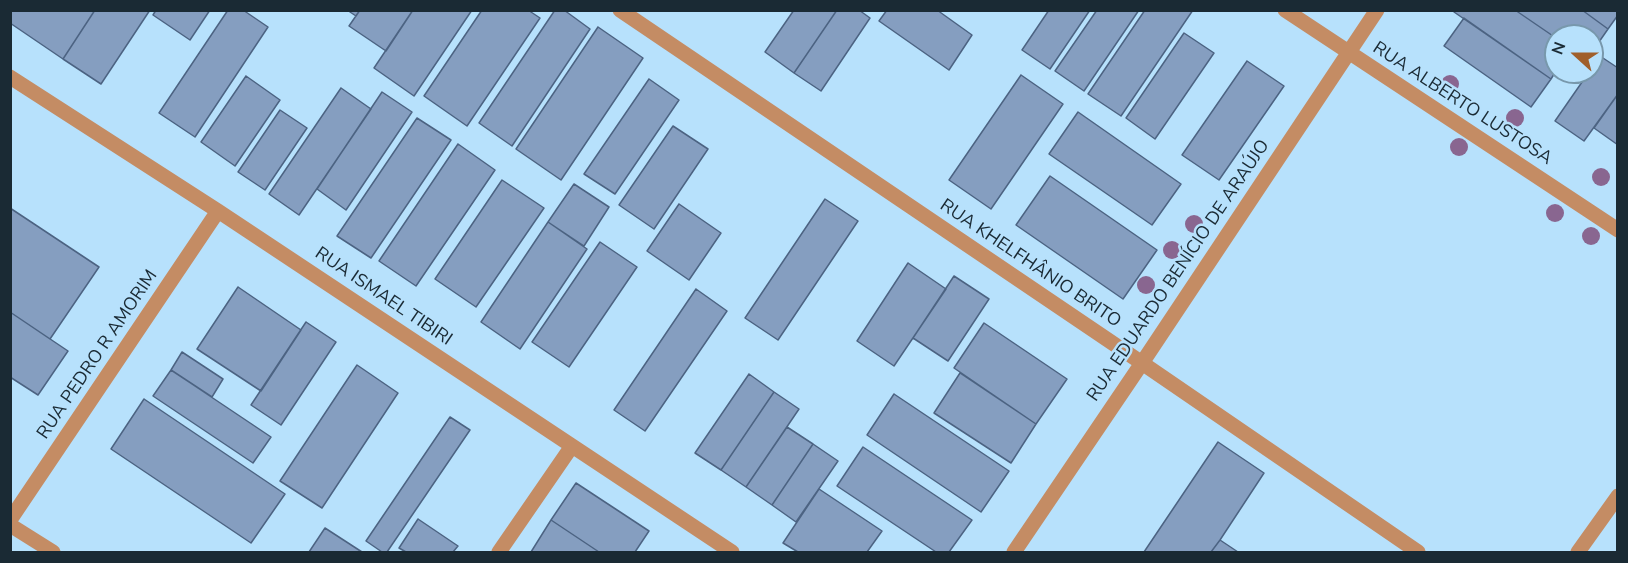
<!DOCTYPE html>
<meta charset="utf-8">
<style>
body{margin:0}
#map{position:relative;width:1628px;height:563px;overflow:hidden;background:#b7e1fc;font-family:"Nunito Sans",sans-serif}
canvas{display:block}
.frame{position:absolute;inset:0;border:12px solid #1a2a34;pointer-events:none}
.north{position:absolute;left:1544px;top:24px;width:60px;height:60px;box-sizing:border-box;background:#b7e1fc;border:2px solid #7898ac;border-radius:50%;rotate:291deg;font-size:16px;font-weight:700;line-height:24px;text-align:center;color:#1a2a34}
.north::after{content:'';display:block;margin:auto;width:21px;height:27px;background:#a05f2b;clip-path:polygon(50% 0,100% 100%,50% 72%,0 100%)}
</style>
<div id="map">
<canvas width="1628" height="563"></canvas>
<div class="frame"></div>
<div class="north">N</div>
</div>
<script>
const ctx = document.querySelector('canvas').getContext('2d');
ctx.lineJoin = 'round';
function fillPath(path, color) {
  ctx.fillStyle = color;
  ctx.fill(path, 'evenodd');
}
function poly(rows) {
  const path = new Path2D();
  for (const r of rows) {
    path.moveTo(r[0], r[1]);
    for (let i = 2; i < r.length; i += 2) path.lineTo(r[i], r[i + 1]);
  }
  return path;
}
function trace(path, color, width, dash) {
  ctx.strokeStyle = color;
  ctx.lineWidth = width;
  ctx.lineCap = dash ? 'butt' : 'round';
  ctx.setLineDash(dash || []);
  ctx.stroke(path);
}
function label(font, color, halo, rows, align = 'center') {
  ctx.font = font + ' "Nunito Sans",sans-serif';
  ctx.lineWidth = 5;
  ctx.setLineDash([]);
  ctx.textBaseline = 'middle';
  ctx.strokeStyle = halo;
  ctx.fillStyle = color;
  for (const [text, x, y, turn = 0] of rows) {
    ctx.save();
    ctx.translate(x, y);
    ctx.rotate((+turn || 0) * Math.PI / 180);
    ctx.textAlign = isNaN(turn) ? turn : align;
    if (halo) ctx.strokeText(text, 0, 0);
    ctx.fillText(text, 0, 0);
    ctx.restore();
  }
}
const building = poly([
 [10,10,95,10,63,59,10,23,10,10],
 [95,10,150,10,101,84,63,59,95,10],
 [156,10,210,10,190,40,153,15,156,10],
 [228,10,243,10,268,27,195,137,159,113,228,10],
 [347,10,360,10,356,16,347,10],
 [360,10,413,10,386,51,349,26,360,10],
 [413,10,472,10,414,96,374,68,413,10],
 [482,10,528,10,540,18,467,126,424,96,482,10],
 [555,10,564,10,590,29,512,146,479,123,555,10],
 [794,10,837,10,794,73,765,52,794,10],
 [837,10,859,10,870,18,821,91,794,73,837,10],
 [887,10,937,10,972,35,949,70,879,21,887,10],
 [1049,10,1090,10,1050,69,1022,50,1049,10],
 [1097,10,1139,10,1084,91,1055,71,1097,10],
 [1145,10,1193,10,1121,116,1088,94,1145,10],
 [1455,10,1515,10,1556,38,1556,71,1551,79,1454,12,1455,10],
 [1515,10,1582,10,1608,29,1592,52,1592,36,1556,36,1556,38,1515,10],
 [1582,10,1618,10,1618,15,1608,29,1582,10],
 [1464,18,1551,79,1531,107,1444,46,1464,18],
 [598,27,643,58,561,180,516,149,598,27],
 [1184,33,1214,53,1155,139,1126,118,1184,33],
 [1600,56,1618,68,1618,94,1584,141,1555,121,1589,72,1592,72,1592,67,1600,56],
 [1247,61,1284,86,1219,180,1182,155,1247,61],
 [1021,75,1063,104,991,209,949,180,1021,75],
 [246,76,280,100,235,166,201,142,246,76],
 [649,79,679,100,615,194,584,174,649,79],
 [341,88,371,109,299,215,269,194,341,88],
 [382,92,412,112,346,210,317,189,382,92],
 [1618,94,1618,145,1594,128,1618,94],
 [280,110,307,128,265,190,238,172,280,110],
 [1078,112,1181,184,1152,225,1049,154,1078,112],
 [417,118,451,140,371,258,337,236,417,118],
 [673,126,708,149,654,229,619,205,673,126],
 [458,144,495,170,416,286,379,261,458,144],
 [1050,176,1157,250,1123,299,1016,225,1050,176],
 [502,180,544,208,476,307,435,279,502,180],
 [574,184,609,207,584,246,548,222,574,184],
 [825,199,858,221,778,340,745,318,825,199],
 [679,204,721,233,689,280,647,251,679,204],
 [10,208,99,267,50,339,10,312,10,208],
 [548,222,587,249,520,349,481,322,548,222],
 [600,242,637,267,569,367,532,342,600,242],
 [908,263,946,289,894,366,857,341,908,263],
 [954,276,989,299,948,361,913,338,954,276],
 [238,287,301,330,261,391,197,349,238,287],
 [696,289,727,311,645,431,614,410,696,289],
 [10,312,68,351,38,395,10,377,10,312],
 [306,322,336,342,281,425,251,405,306,322],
 [984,323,1067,379,1036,424,954,368,984,323],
 [182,352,223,379,212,397,171,370,182,352],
 [357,365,398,393,322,508,280,481,357,365],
 [171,370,271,437,253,463,153,396,171,370],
 [960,373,1036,424,1011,463,934,413,960,373],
 [749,374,774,392,721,470,695,453,749,374],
 [774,392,799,409,746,487,721,470,774,392],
 [894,394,1009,471,981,512,867,435,894,394],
 [144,399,285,494,251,543,111,449,144,399],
 [450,417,470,430,387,552,382,552,366,541,450,417],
 [787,427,813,444,772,505,746,487,787,427],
 [1218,442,1264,473,1220,540,1211,552,1144,552,1218,442],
 [813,444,838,461,796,522,772,505,813,444],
 [863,447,972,520,949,552,936,552,837,486,863,447],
 [576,483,649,531,635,552,599,552,551,520,576,483],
 [819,489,882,531,867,552,798,552,783,543,819,489],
 [418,519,458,546,453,552,406,552,399,548,418,519],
 [551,520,599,552,531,552,551,520],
 [325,528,362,552,309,552,325,528],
 [1220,540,1238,552,1211,552,1220,540]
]);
const street = poly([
 [620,10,1142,363,1418,552],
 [1285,10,1618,230],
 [10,77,218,211,732,552],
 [10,520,218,211],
 [10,525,53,552],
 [499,552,572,446],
 [1014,552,1142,363,1377,10],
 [1578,552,1618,496]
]);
const trees = [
 [1450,84],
 [1515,118],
 [1459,147],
 [1601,177],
 [1555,213],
 [1194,224],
 [1591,236],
 [1172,250],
 [1146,285]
];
const streetNames = [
 ["RUA ALBERTO LUSTOSA",1462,104,33],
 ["RUA KHELFHÂNIO BRITO",1030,264,34],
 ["RUA EDUARDO BENÍCIO DE ARAÚJO",1179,271,-56],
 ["RUA ISMAEL TIBIRI",383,297,34],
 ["RUA PEDRO R AMORIM",98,355,-56]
];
fillPath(building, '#859ec0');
trace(building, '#4c6382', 1.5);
trace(street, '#c48c64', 15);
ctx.fillStyle = '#896690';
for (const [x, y] of trees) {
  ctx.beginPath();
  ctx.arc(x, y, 9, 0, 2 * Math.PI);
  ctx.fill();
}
label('18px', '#1a2a34', '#b7e1fc', streetNames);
</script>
